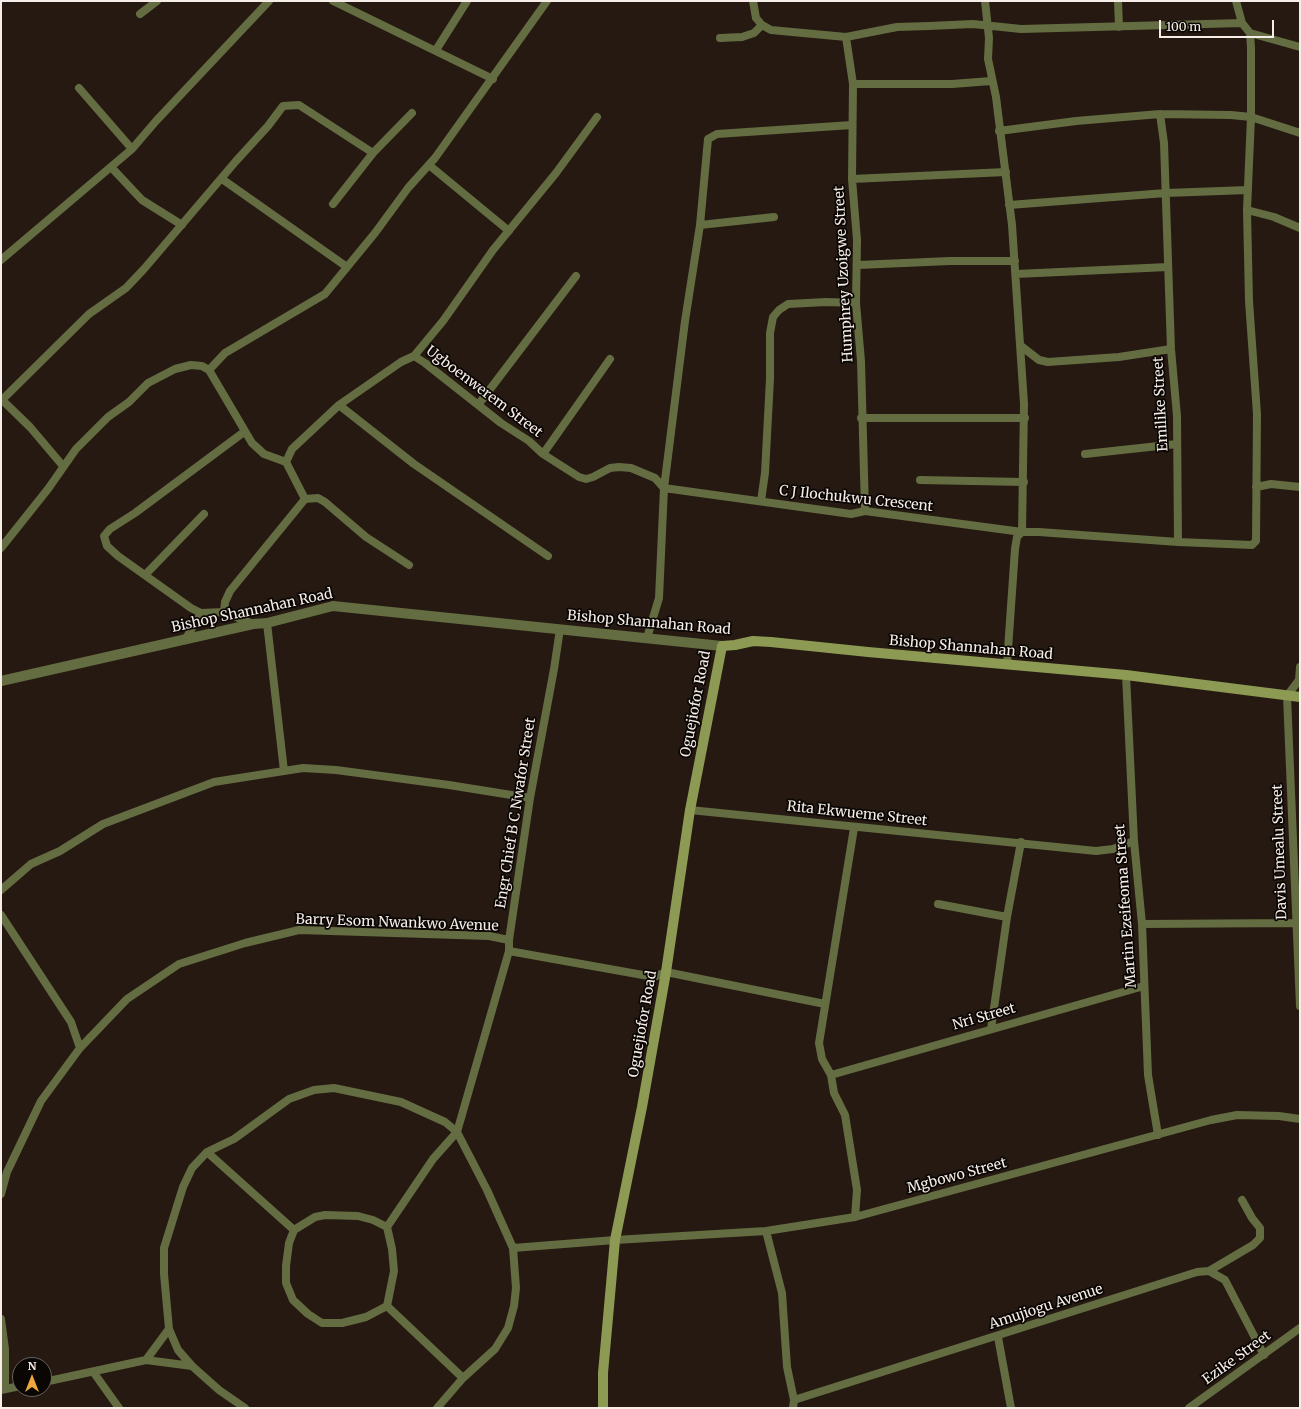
<!DOCTYPE html>
<style>
body{margin:0}
#map{position:relative;width:1301px;height:1409px;overflow:hidden;background:#251911;font-family:Merriweather,serif}
canvas{display:block}
.frame{position:absolute;inset:0;border:2px solid #f6ede8;pointer-events:none}
.north{position:absolute;left:12px;top:1357px;width:40px;height:40px;box-sizing:border-box;background:#0a0603;border:1px solid #68625f;border-radius:50%;rotate:0deg;font-size:11px;font-weight:700;line-height:16px;text-align:center;color:#f6ede8}
.north::after{content:'';display:block;margin:auto;width:14px;height:18px;background:#f0a63e;clip-path:polygon(50% 0,100% 100%,50% 72%,0 100%)}
.scale{position:absolute;left:1159px;top:20px;width:115px;height:18px;box-sizing:border-box;border:2px solid #f6ede8;border-top:0;padding-left:5px;font-size:12px;line-height:14px;white-space:nowrap;color:#f6ede8;-webkit-text-stroke:3px #0a0603;paint-order:stroke}
</style>
<div id="map">
<canvas width="1301" height="1409"></canvas>
<div class="frame"></div>
<div class="north">N</div>
<div class="scale">100 m</div>
</div>
<script>
const ctx = document.querySelector('canvas').getContext('2d');
ctx.lineJoin = 'round';
function poly(rows) {
  const path = new Path2D();
  for (const r of rows) {
    path.moveTo(r[0], r[1]);
    for (let i = 2; i < r.length; i += 2) path.lineTo(r[i], r[i + 1]);
  }
  return path;
}
function trace(path, color, width, dash) {
  ctx.strokeStyle = color;
  ctx.lineWidth = width;
  ctx.lineCap = dash ? 'butt' : 'round';
  ctx.setLineDash(dash || []);
  ctx.stroke(path);
}
function label(font, color, halo, rows, align = 'center') {
  ctx.font = font + ' Merriweather,serif';
  ctx.lineWidth = 3.5;
  ctx.setLineDash([]);
  ctx.textBaseline = 'middle';
  ctx.strokeStyle = halo;
  ctx.fillStyle = color;
  for (const [text, x, y, turn = 0] of rows) {
    ctx.save();
    ctx.translate(x, y);
    ctx.rotate((+turn || 0) * Math.PI / 180);
    ctx.textAlign = isNaN(turn) ? turn : align;
    if (halo) ctx.strokeText(text, 0, 0);
    ctx.fillText(text, 0, 0);
    ctx.restore();
  }
}
const minor = poly([
 [333,1,493,79],
 [753,1,756,18,762,25,771,30,846,37,897,27,929,26,973,24,1021,29,1242,23],
 [985,1,989,38,988,59,996,97,1012,225,1024,404,1022,532,1017,537,1015,549,1007,664],
 [1118,1,1119,27],
 [140,14,157,1],
 [1250,33,1300,47],
 [846,37,853,84,852,179,857,240,856,303,861,361,865,511],
 [720,38,742,37,754,33,762,25],
 [436,50,467,1],
 [853,84,952,84,991,81],
 [79,88,132,149],
 [1160,114,1164,143,1171,349,1177,416,1178,542],
 [999,131,1076,121,1160,114,1231,115,1251,117,1300,133],
 [429,165,509,231],
 [111,167,142,200,182,225],
 [222,179,347,267],
 [852,179,1006,172],
 [333,204,373,153,412,113],
 [1009,205,1166,193,1248,190],
 [1247,210,1274,217,1300,228],
 [700,225,774,217],
 [1,260,132,149,156,121,269,1],
 [858,265,950,261,1015,261],
 [1016,274,1168,267],
 [1021,346,1039,360,1048,362,1119,357,1171,349],
 [414,356,425,363,501,423,529,441,543,454,579,477,586,479,593,477,610,468,619,467,631,468,655,478,664,488],
 [209,370,225,353,325,294,375,233,408,188,435,158,547,1],
 [1,399,30,427,63,466],
 [1,401,89,314,126,288,144,269,236,161,268,126,283,106,299,105,373,153],
 [339,405,414,464,548,556],
 [478,405,576,276],
 [861,418,1025,418],
 [244,432,135,513,110,529,104,536,107,546,118,556,191,608,201,613,224,612,253,624],
 [543,454,610,359],
 [1085,454,1177,444],
 [286,462,292,449,339,405,401,362,414,356,443,321,493,250,556,173,597,117],
 [920,480,1024,482],
 [1256,487,1271,484,1300,487],
 [664,488,851,514,865,511,1022,532,1039,532,1178,542,1252,545,1256,541,1257,414,1249,301,1247,210,1251,117,1251,48,1250,33,1242,23,1236,1],
 [761,501,765,473,770,379,770,333,773,317,779,310,788,304,826,302,856,303],
 [1,548,48,489,76,449,108,417,129,402,148,383,175,369,191,365,202,366,209,370,252,443,264,454,286,462,305,499],
 [145,575,204,514],
 [224,612,225,602,230,591,305,499,318,498,325,502,366,537,409,565],
 [267,623,284,771],
 [647,638,659,598,664,488,685,321,700,225,708,139,717,134,852,125],
 [185,640,201,613],
 [1300,667,1299,680,1287,696,1300,1006],
 [1126,675,1134,841,1142,924,1148,1075,1158,1135],
 [690,810,1096,851,1113,849,1134,841],
 [854,828,819,1043,822,1059,831,1075,834,1093,845,1115,857,1190,855,1217],
 [1,890,31,864,60,851,103,824,214,782,303,768,336,770,449,785,530,798],
 [938,904,1007,917],
 [1,915,71,1022,80,1048],
 [1142,924,1295,923],
 [509,951,654,977,666,972,825,1004],
 [991,1029,1007,917,1021,842],
 [831,1075,1144,986],
 [207,1152,294,1230],
 [1,1194,7,1172,41,1101,80,1048,127,999,179,964,245,943,299,930,489,936,509,940],
 [766,1231,782,1293,787,1367,794,1400,793,1408],
 [513,1248,615,1240,766,1231,855,1217,1211,1120,1237,1115,1279,1116,1300,1119],
 [1209,1271,1253,1245,1260,1238,1260,1228,1252,1218,1242,1200],
 [387,1306,366,1317,342,1323,322,1323,308,1314,293,1300,286,1283,286,1266,289,1243,294,1230,315,1217,325,1215,358,1216,373,1220,387,1227],
 [1,1319,5,1349,5,1389],
 [169,1329,178,1350,192,1366],
 [998,1337,1011,1408],
 [146,1360,169,1329,164,1274,164,1248,183,1187,192,1168,207,1152,234,1139,289,1099,314,1090,334,1088,401,1102,445,1122,457,1132,487,1190,513,1248,516,1288,514,1306,508,1328,495,1349,463,1378,437,1408],
 [94,1373,119,1408],
 [463,1378,387,1306,394,1271,392,1249,387,1227,433,1159,457,1132,509,951,509,940,530,798,554,669,560,629],
 [44,1382,146,1360,192,1366,219,1390,245,1408],
 [1,1390,20,1386],
 [794,1400,1197,1272,1209,1271,1225,1280,1264,1355],
 [1189,1408,1300,1328]
]);
const tertiary = poly([
 [1,681,253,624,267,623,333,606,722,646]
]);
const secondary = poly([
 [603,1408,603,1373,615,1240,642,1107,666,972,690,810,722,646,735,645,753,641,771,642,868,652,1126,675,1300,697]
]);
const streetNames = [
 ["Humphrey Uzoigwe Street",844,274,-93],
 ["Ugboenwerem Street",484,392,37],
 ["Emilike Street",1161,404,-93],
 ["C J Ilochukwu Crescent",856,499,6],
 ["Bishop Shannahan Road",252,611,-12],
 ["Bishop Shannahan Road",649,623,5],
 ["Bishop Shannahan Road",971,648,5],
 ["Oguejiofor Road",696,704,-79],
 ["Engr Chief B C Nwafor Street",516,813,-81],
 ["Rita Ekwueme Street",857,814,6],
 ["Davis Umealu Street",1280,852,-92],
 ["Martin Ezeifeoma Street",1126,906,-94],
 ["Barry Esom Nwankwo Avenue",397,923,2],
 ["Nri Street",984,1017,-16],
 ["Oguejiofor Road",643,1024,-80],
 ["Mgbowo Street",957,1176,-15],
 ["Amujiogu Avenue",1046,1307,-18],
 ["Ezike Street",1237,1358,-36]
];
trace(minor, '#646c41', 8);
trace(tertiary, '#646c41', 10);
trace(secondary, '#8d9a53', 10);
label('14px', '#f6ede8', '#0a0603', streetNames);
</script>
